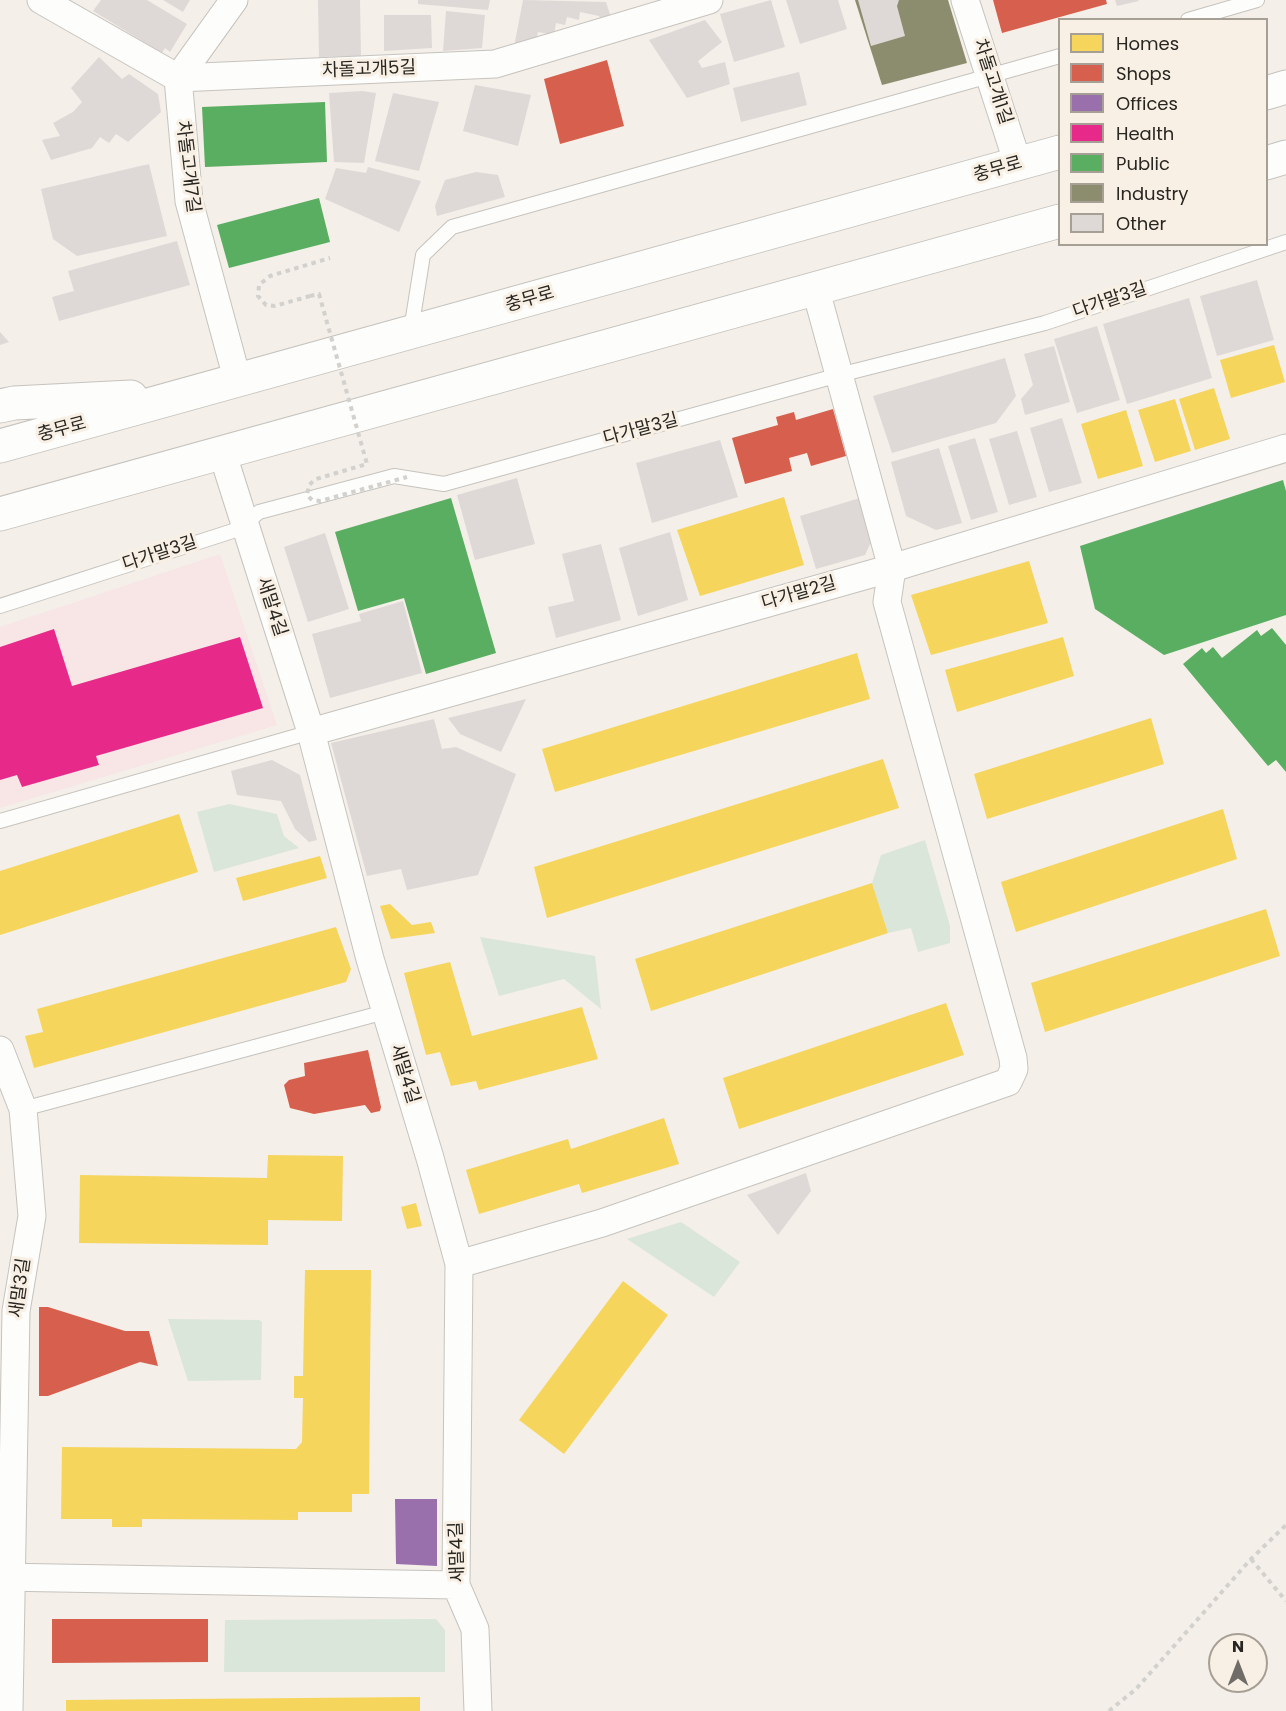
<!DOCTYPE html>
<meta charset="utf-8">
<style>
body{margin:0}
#map{position:relative;width:1286px;height:1711px;overflow:hidden;background:#f4efe8;font-family:Poppins,sans-serif}
canvas{display:block}
.legend{position:absolute;left:1058px;top:18px;width:210px;height:228px;box-sizing:border-box;background:#f8f0e4;border:2px solid #a59f96;margin:0;padding:8px 10px;list-style:none;font-size:18px;color:#292622}
.legend li{display:flex;align-items:center;gap:12px;height:30px}
.legend b{width:30px;border:2px solid #a59f96}
.north{position:absolute;left:1208px;top:1633px;width:60px;height:60px;box-sizing:border-box;background:#f8f0e4;border:2px solid #a59f96;border-radius:50%;rotate:0deg;font-size:16px;font-weight:700;line-height:24px;text-align:center;color:#292622}
.north::after{content:'';display:block;margin:auto;width:21px;height:27px;background:#706c67;clip-path:polygon(50% 0,100% 100%,50% 72%,0 100%)}
</style>
<div id="map">
<canvas width="1286" height="1711"></canvas>
<ul class="legend">
<li><b style="height:16px;background:#f6d55c"></b>Homes</li>
<li><b style="height:16px;background:#d6604d"></b>Shops</li>
<li><b style="height:16px;background:#9970ab"></b>Offices</li>
<li><b style="height:16px;background:#e7298a"></b>Health</li>
<li><b style="height:16px;background:#5aae61"></b>Public</li>
<li><b style="height:16px;background:#8c8c6e"></b>Industry</li>
<li><b style="height:16px;background:#ded9d7"></b>Other</li>
</ul>
<div class="north">N</div>
</div>
<script>
const ctx = document.querySelector('canvas').getContext('2d');
ctx.lineJoin = 'round';
function fillPath(path, color) {
  ctx.fillStyle = color;
  ctx.fill(path, 'evenodd');
}
function poly(rows) {
  const path = new Path2D();
  for (const r of rows) {
    path.moveTo(r[0], r[1]);
    for (let i = 2; i < r.length; i += 2) path.lineTo(r[i], r[i + 1]);
  }
  return path;
}
function trace(path, color, width, dash) {
  ctx.strokeStyle = color;
  ctx.lineWidth = width;
  ctx.lineCap = dash ? 'butt' : 'round';
  ctx.setLineDash(dash || []);
  ctx.stroke(path);
}
function label(font, color, halo, rows, align = 'center') {
  ctx.font = font + ' Poppins,"Noto Sans KR",sans-serif';
  ctx.lineWidth = 6;
  ctx.setLineDash([]);
  ctx.textBaseline = 'middle';
  ctx.strokeStyle = halo;
  ctx.fillStyle = color;
  for (const [text, x, y, turn = 0] of rows) {
    ctx.save();
    ctx.translate(x, y);
    ctx.rotate((+turn || 0) * Math.PI / 180);
    ctx.textAlign = isNaN(turn) ? turn : align;
    if (halo) ctx.strokeText(text, 0, 0);
    ctx.fillText(text, 0, 0);
    ctx.restore();
  }
}
const medical = poly([
 [220,554,277,725,0,808,0,627]
]);
const green = poly([
 [229,804,277,814,284,836,299,848,214,872,197,812],
 [925,840,950,926,950,943,918,952,911,928,888,933,872,883,881,855],
 [480,937,595,956,601,1009,564,979,499,996],
 [681,1222,740,1262,714,1297,627,1239],
 [168,1319,259,1320,262,1322,261,1380,188,1381],
 [436,1619,445,1630,445,1672,224,1672,225,1620]
]);
const homes = poly([
 [1274,345,1285,382,1231,398,1220,360],
 [1214,388,1230,439,1195,450,1179,399],
 [1175,399,1191,451,1155,462,1138,410],
 [1126,410,1143,466,1098,479,1081,424],
 [784,497,804,565,700,596,677,530],
 [1029,561,1048,623,931,655,911,595],
 [1063,637,1074,676,957,712,945,670],
 [857,653,870,699,555,792,542,749],
 [1151,718,1164,764,987,819,974,774],
 [883,759,899,808,547,918,534,867],
 [1223,809,1237,859,1016,932,1001,882],
 [179,814,198,872,0,935,0,871],
 [320,856,327,878,243,901,236,878],
 [872,883,888,933,651,1011,635,959],
 [390,904,412,925,431,922,435,933,391,939,380,906],
 [1266,909,1280,956,1045,1032,1031,983],
 [336,927,351,969,346,982,34,1068,25,1036,43,1032,37,1009],
 [450,962,472,1036,582,1007,598,1059,479,1090,476,1081,451,1086,440,1052,426,1055,404,973],
 [946,1003,964,1055,739,1129,723,1078],
 [664,1118,679,1164,582,1193,579,1184,479,1214,466,1170,568,1139,571,1149],
 [268,1155,343,1156,342,1221,268,1220,268,1245,79,1243,80,1175,267,1178],
 [416,1203,422,1226,407,1229,401,1207],
 [305,1270,371,1270,369,1494,352,1494,352,1512,298,1512,298,1520,142,1519,142,1527,112,1527,112,1519,61,1519,62,1447,296,1449,302,1442,303,1398,294,1398,294,1376,303,1376],
 [623,1281,668,1315,564,1454,519,1420],
 [420,1697,420,1711,66,1711,66,1700]
]);
const shops = poly([
 [993,0,1106,0,1107,4,1002,33],
 [607,60,624,126,560,144,544,79],
 [833,409,846,456,811,466,807,453,789,458,792,471,745,484,732,438,778,425,776,417,794,412,796,420],
 [368,1050,381,1107,380,1111,371,1113,365,1105,314,1114,290,1108,284,1085,289,1080,305,1076,304,1063],
 [39,1307,48,1307,125,1331,149,1331,158,1366,140,1362,48,1396,39,1396],
 [52,1619,208,1619,208,1662,52,1663]
]);
const offices = poly([
 [395,1499,437,1499,437,1566,396,1564]
]);
const health = poly([
 [54,629,72,686,240,637,263,708,96,756,99,765,22,787,17,775,0,780,0,647]
]);
const public = poly([
 [325,102,327,162,205,167,202,107],
 [319,198,330,242,229,268,217,225],
 [1283,480,1286,491,1286,615,1164,655,1095,609,1080,546],
 [451,498,496,653,426,674,404,598,358,611,335,532],
 [1272,628,1286,645,1286,772,1276,760,1268,766,1183,664,1202,648,1206,653,1213,647,1222,658,1257,630,1261,636]
]);
const industry = poly([
 [855,0,948,0,967,63,882,85]
]);
const building = poly([
 [101,0,147,0,187,24,170,52,165,48,162,53,93,11],
 [163,0,190,0,183,12],
 [318,0,360,0,361,56,319,57],
 [418,0,490,0,488,10,418,4],
 [523,0,606,2,612,20,602,23,599,16,580,12,579,20,567,17,565,25,556,23,554,35,538,32,536,42,514,47],
 [771,0,785,47,734,62,720,14],
 [786,0,838,0,847,29,800,44],
 [858,0,899,0,897,6,905,36,871,46],
 [1115,0,1138,0,1139,1,1117,6],
 [446,11,485,15,482,48,443,51],
 [384,15,431,15,432,48,384,51],
 [705,20,722,42,698,61,702,68,725,62,730,84,687,98,649,40],
 [99,57,122,79,129,74,158,94,161,112,128,142,116,134,109,143,100,137,92,148,51,160,42,140,60,136,53,123,73,112,82,102,71,88],
 [799,72,807,105,741,122,733,88],
 [475,85,531,95,518,146,463,131],
 [362,91,376,93,364,163,334,162,329,93],
 [393,93,439,102,419,171,375,161],
 [149,164,167,236,77,256,53,239,41,189],
 [368,167,421,181,399,232,325,199,336,168,366,173],
 [476,172,498,175,505,197,437,216,435,206,445,180],
 [177,241,190,285,59,321,52,297,74,291,68,271],
 [1257,280,1274,340,1217,356,1200,296],
 [1189,298,1212,378,1127,404,1103,324],
 [1097,326,1120,400,1077,413,1054,339],
 [0,332,9,342,0,345],
 [1054,346,1070,402,1025,415,1021,399,1033,385,1024,354],
 [1005,358,1016,396,996,423,892,453,873,396],
 [1062,418,1082,483,1049,492,1030,428],
 [1017,431,1037,497,1009,505,989,439],
 [975,438,998,512,971,520,948,446],
 [720,440,738,497,652,523,636,463],
 [939,448,962,523,936,530,906,516,891,462],
 [517,478,535,544,475,560,457,495],
 [860,498,872,540,865,555,816,569,800,516],
 [670,532,688,600,638,616,619,548],
 [325,533,349,609,308,622,284,547],
 [601,544,621,620,556,638,548,607,574,601,562,554],
 [403,601,422,673,330,698,312,634,361,621,359,614],
 [526,699,501,752,460,734,448,718],
 [434,719,442,749,456,747,516,774,478,875,407,890,401,869,367,876,331,743],
 [272,760,300,775,317,840,309,842,295,829,281,801,237,795,231,771],
 [806,1173,811,1191,778,1235,747,1195]
]);
const path = poly([
 [310,296,275,306,266,305,258,296,259,285,270,276,330,258],
 [1251,1559,1286,1601],
 [1109,1711,1136,1689,1251,1559,1286,1525]
]);
const lane = poly([
 [1188,20,1257,0],
 [411,330,423,255,452,227,1060,56],
 [0,606,239,529,259,512,394,476,444,484,839,375,1045,323,1286,242],
 [0,821,311,732],
 [23,1109,385,1012]
]);
const street = poly([
 [41,0,178,78,495,64,709,0],
 [234,0,178,78,189,201,238,382],
 [965,0,1018,164],
 [222,452,311,732,370,959,430,1158,459,1264,456,1585,475,1629,478,1711],
 [311,732,892,568,1286,448],
 [0,1050,23,1109,32,1216,16,1311,9,1711],
 [459,1264,602,1223,1008,1082,1014,1069,1013,1058,887,602,892,568,815,287],
 [0,1577,456,1585]
]);
const secondary = poly([
 [1266,93,1286,87],
 [1266,163,1286,157],
 [0,406,14,403,131,397],
 [0,446,1060,152],
 [0,514,1060,221]
]);
const pathBridge = poly([
 [310,296,319,294,367,464,316,479,309,485,307,495,312,500,320,501,407,477]
]);
const streetNames = [
 ["차돌고개5길",369,70,-2],
 ["차돌고개1길",992,82,72],
 ["차돌고개7길",187,167,83],
 ["충무로",998,170,-16],
 ["충무로",530,300,-16],
 ["다가말3길",1110,301,-19],
 ["충무로",62,430,-15],
 ["다가말3길",641,430,-15],
 ["다가말3길",160,554,-18],
 ["다가말2길",799,594,-16],
 ["새말4길",271,607,72],
 ["새말4길",404,1074,73],
 ["새말3길",21,1288,-82],
 ["새말4길",458,1552,-92]
];
fillPath(medical, '#f7e6e5');
fillPath(green, '#dae6d9');
fillPath(homes, '#f6d55c');
fillPath(shops, '#d6604d');
fillPath(offices, '#9970ab');
fillPath(health, '#e7298a');
fillPath(public, '#5aae61');
fillPath(industry, '#8c8c6e');
fillPath(building, '#ded9d7');
trace(lane, '#c6c3be', 16);
trace(street, '#c6c3be', 29);
trace(secondary, '#c6c3be', 35);
trace(path, '#d2d1ce', 4, [4.5, 4.5]);
trace(lane, '#fdfdfc', 14);
trace(street, '#fdfdfc', 27);
trace(secondary, '#fdfdfc', 33);
trace(pathBridge, '#d2d1ce', 4, [4.5, 4.5]);
label('18px', '#292622', '#f8f0e4', streetNames);
</script>
